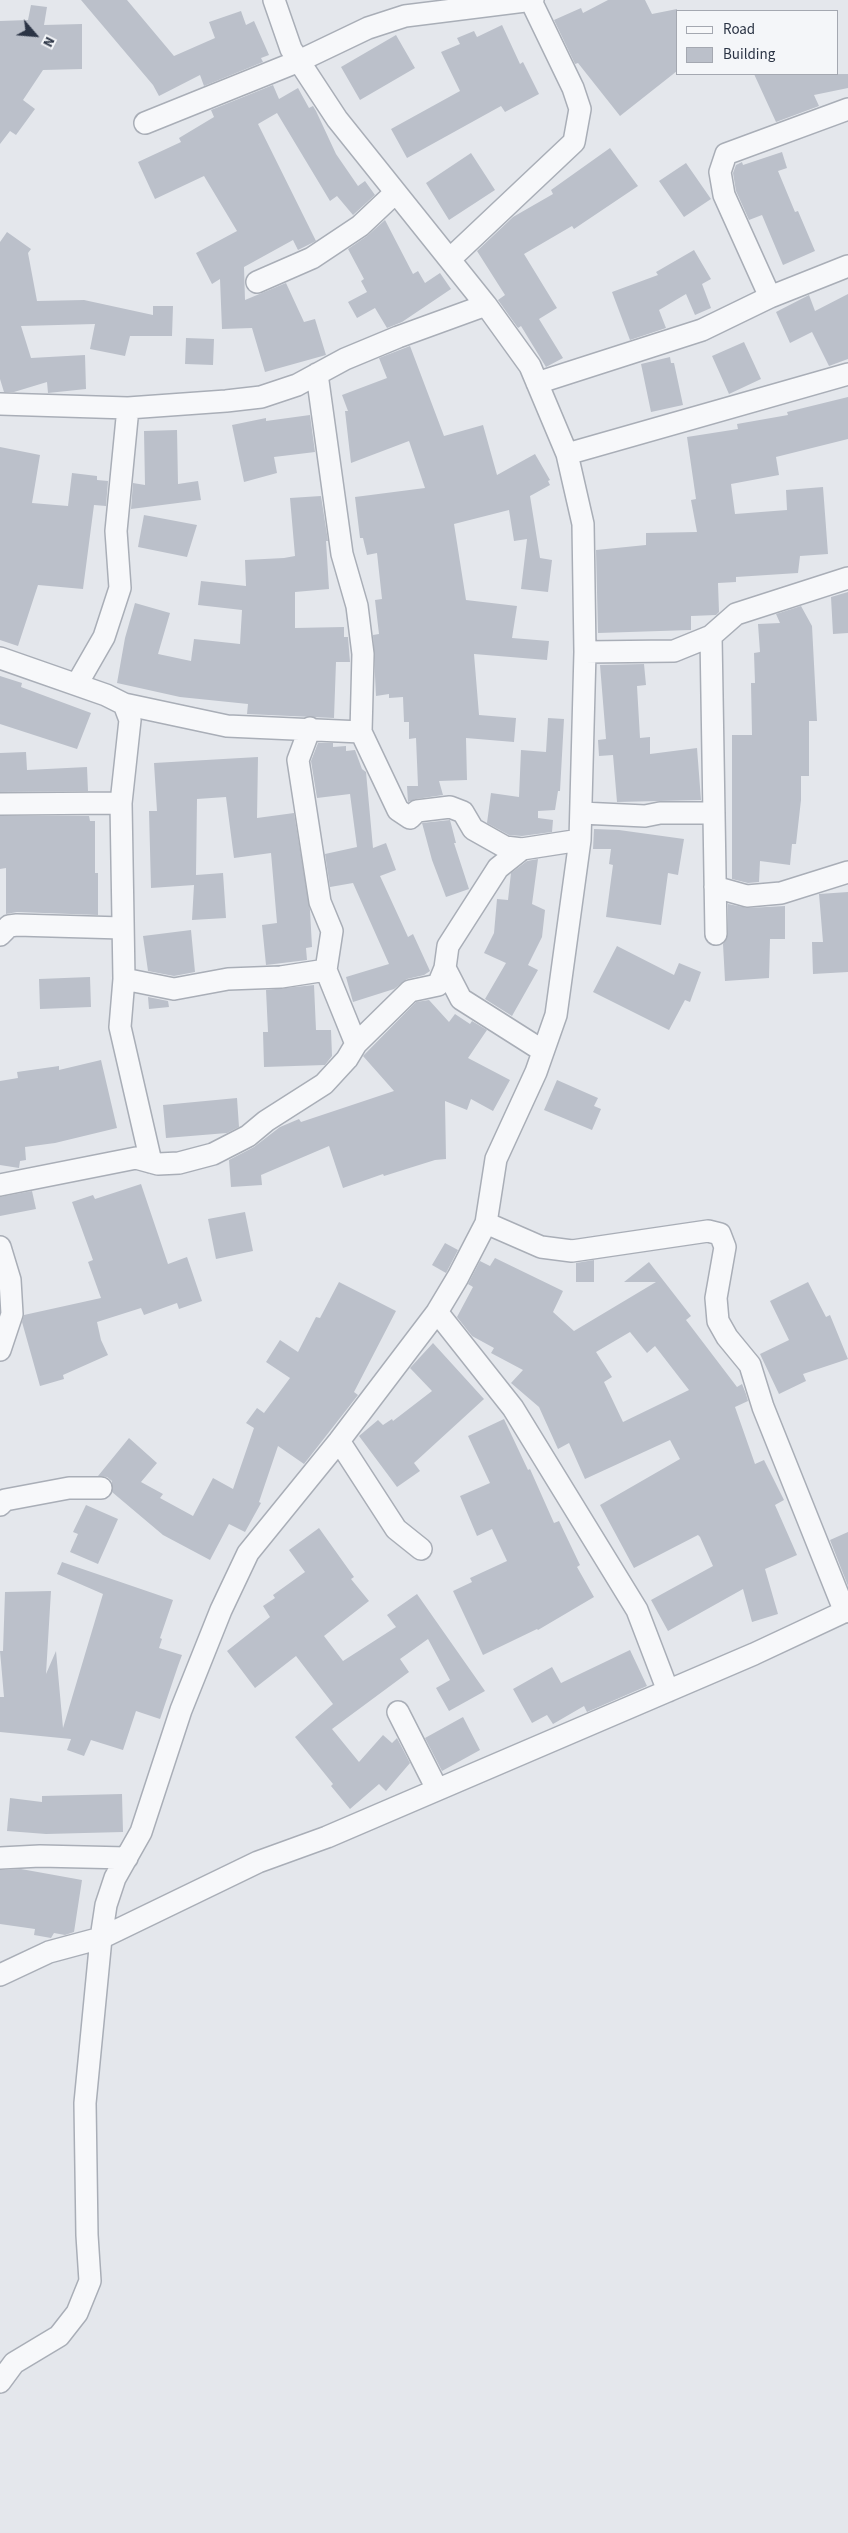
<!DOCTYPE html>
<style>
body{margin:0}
#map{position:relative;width:848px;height:2533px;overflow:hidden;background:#e4e7ec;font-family:"Source Sans 3",sans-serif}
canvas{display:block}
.legend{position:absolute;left:676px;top:10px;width:162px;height:65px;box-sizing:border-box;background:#f4f6f9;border:1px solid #a4a8b1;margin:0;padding:6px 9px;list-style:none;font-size:15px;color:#2b3445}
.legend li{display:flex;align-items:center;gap:10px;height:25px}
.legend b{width:25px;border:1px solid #a4a8b1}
.north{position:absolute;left:10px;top:10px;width:50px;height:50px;-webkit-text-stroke:4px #f4f6f9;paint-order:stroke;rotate:117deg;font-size:14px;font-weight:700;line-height:20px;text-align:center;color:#2b3445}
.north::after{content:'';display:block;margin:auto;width:18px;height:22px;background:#2b3445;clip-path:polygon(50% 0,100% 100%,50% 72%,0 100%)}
</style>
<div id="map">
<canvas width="848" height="2533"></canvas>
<ul class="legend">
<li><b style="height:6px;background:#f7f8fa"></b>Road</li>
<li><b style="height:14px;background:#bbc0ca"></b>Building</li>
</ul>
<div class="north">N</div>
</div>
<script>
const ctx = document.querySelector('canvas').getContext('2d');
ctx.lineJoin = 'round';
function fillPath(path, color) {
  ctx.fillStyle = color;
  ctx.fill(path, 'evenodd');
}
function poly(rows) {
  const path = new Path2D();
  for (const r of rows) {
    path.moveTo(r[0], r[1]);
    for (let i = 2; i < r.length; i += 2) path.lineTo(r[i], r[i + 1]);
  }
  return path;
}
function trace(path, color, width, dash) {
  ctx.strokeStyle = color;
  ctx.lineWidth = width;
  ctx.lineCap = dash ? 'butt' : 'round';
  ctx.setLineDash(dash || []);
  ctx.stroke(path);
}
const building = poly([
 [81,0,127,0,174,56,215,38,209,22,241,11,246,25,254,21,269,55,261,58,263,62,204,86,200,75,159,96,153,85],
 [608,0,645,0,652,14,677,9,677,71,620,116,578,63,575,64,554,20,581,8,583,13],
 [31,5,47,7,44,25,82,24,82,69,43,70,23,100,35,109,16,135,10,131,0,144,0,21,28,20],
 [502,25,520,64,523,62,539,94,505,112,501,106,407,158,391,129,460,91,441,52,460,44,457,38,474,31,477,37],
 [396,35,415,68,360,100,341,67],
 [754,74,848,74,848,88,814,95,819,106,776,122],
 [273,85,279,99,298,88,309,108,313,106,316,111,336,154,358,186,365,181,375,195,353,215,337,196,330,201,277,113,258,124,316,241,298,250,293,240,244,267,245,300,286,283,304,322,315,319,326,355,265,372,252,328,222,329,220,279,212,284,196,253,237,231,204,176,155,199,138,162,181,142,179,138,214,117,211,110],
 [610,148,638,186,574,229,572,226,524,254,557,308,539,319,563,358,546,367,521,326,518,328,498,300,505,295,477,251,513,217,553,194,551,190],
 [782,152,787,168,778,171,795,212,798,211,815,251,783,265,762,215,749,220,736,191,733,173,736,165,742,162,743,165],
 [471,153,495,190,449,220,426,183],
 [686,163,711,199,684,217,659,181],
 [385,220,413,274,418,271,425,283,440,273,451,289,402,322,387,328,375,308,357,318,348,302,367,292,361,281,364,279,348,249,367,236],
 [7,232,31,249,28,253,37,301,84,300,153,315,153,306,173,306,172,336,130,336,125,356,90,349,95,324,21,326,31,358,85,355,86,389,48,393,47,382,14,392,4,392,0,379,0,242],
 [694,250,711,279,702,284,711,308,695,315,686,294,659,310,666,328,630,340,612,292,658,275,656,272],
 [848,294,848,359,829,366,812,332,790,343,776,312,809,295,815,311],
 [186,338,214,339,213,365,185,364],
 [744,342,761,379,729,394,712,356],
 [410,346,444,436,483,425,497,475,535,454,550,480,548,481,550,485,530,496,540,558,552,560,548,592,521,589,527,539,514,541,509,510,454,524,466,600,517,606,512,638,549,641,547,660,474,654,479,715,516,718,514,742,466,738,467,780,439,781,443,795,416,799,408,802,407,786,418,786,416,738,409,739,409,722,404,722,403,697,389,698,389,694,376,696,373,635,379,634,375,600,382,599,377,553,367,555,363,538,360,538,355,497,425,488,409,441,351,463,345,411,348,411,342,395,387,378,379,358],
 [670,357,671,363,674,363,683,405,651,412,641,364],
 [848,397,848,439,776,457,779,475,731,484,735,514,787,510,786,490,823,487,828,554,800,556,798,573,736,577,736,582,718,583,719,612,716,615,691,616,691,630,598,633,596,550,646,545,646,533,697,532,691,500,696,499,687,437,738,429,737,424,788,415,787,412],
 [310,415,315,452,274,457,277,473,244,482,232,425,266,418,266,421],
 [177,430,178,484,198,481,201,500,131,509,133,483,145,485,144,431],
 [0,447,40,455,32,503,68,506,72,473,97,476,97,480,108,481,106,506,94,505,83,589,38,585,18,646,0,640],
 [321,496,328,541,326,541,329,589,295,592,295,628,344,627,344,637,348,637,350,662,336,662,334,718,247,714,248,704,180,697,117,683,125,638,135,603,170,613,158,654,191,661,194,639,240,644,242,610,198,605,201,581,246,586,245,560,284,558,295,556,290,498],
 [144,515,197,525,187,557,138,547],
 [848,592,848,633,833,634,831,597],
 [801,606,812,626,817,721,809,721,809,776,801,776,801,800,796,844,792,844,790,865,760,861,759,882,748,883,732,879,732,735,752,735,751,683,755,683,754,653,760,652,758,624,780,623,776,614],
 [644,664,646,685,637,686,640,738,650,737,650,754,697,748,701,800,617,802,613,755,599,756,598,740,606,739,600,665],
 [0,676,22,683,21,687,91,713,77,749,0,724],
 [548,718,564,719,560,791,558,791,555,810,538,811,538,818,553,820,552,832,522,836,509,835,487,823,491,793,519,797,521,750,546,752],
 [318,743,333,743,333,747,346,746,346,751,355,750,362,769,366,772,373,848,386,843,396,870,380,876,408,937,413,934,430,971,424,975,407,979,394,989,353,1002,346,977,389,964,353,883,330,887,325,854,357,847,350,794,317,798,311,761],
 [26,752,27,770,87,767,88,791,0,792,0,753],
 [258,757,257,818,294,813,310,910,312,947,306,948,307,960,266,965,262,925,277,923,271,853,234,858,226,797,197,799,196,875,223,873,226,918,192,920,194,885,151,888,149,811,157,811,154,763],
 [0,816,89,816,90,821,95,821,95,873,98,873,98,915,17,912,6,914,6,868,0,869],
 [450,820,456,843,454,843,469,889,446,897,432,860,422,823],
 [594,829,619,830,684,839,678,875,668,873,661,925,606,917,613,865,609,864,611,849,593,849],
 [538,859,532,904,545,910,542,937,528,965,538,970,512,1016,485,999,506,963,484,953,494,933,497,899,508,900,511,873,527,861],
 [848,892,848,972,813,974,812,942,823,942,819,894],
 [728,904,748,908,785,906,785,939,770,939,769,978,725,981,723,944,728,934],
 [191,930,195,972,174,976,148,971,143,936],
 [617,946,674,975,679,963,701,972,690,1002,685,1000,669,1030,593,992],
 [90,977,91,1007,40,1009,39,979],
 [314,985,316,1030,331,1030,332,1056,325,1065,264,1067,263,1032,268,1032,266,990],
 [148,997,168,1001,169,1007,149,1009],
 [429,1000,449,1022,455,1014,470,1024,472,1021,487,1030,468,1058,510,1080,493,1111,471,1099,467,1110,445,1101,446,1159,435,1160,384,1176,383,1174,343,1188,329,1146,261,1175,262,1185,231,1187,229,1160,254,1147,280,1127,299,1119,301,1122,394,1091,363,1056,416,1002],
 [101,1060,117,1128,55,1143,25,1147,26,1160,20,1161,19,1168,0,1165,0,1081,18,1078,17,1072,59,1066,59,1070],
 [557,1080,598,1098,594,1106,601,1109,592,1130,544,1110],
 [237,1098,239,1127,227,1133,166,1138,163,1105],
 [141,1184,168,1264,187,1257,202,1301,179,1309,177,1303,144,1315,141,1308,97,1322,101,1340,108,1355,63,1375,64,1379,40,1386,22,1322,24,1315,101,1298,88,1262,93,1260,72,1202,93,1195,95,1199],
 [32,1191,36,1209,0,1216,0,1197],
 [245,1212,253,1251,216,1259,208,1219],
 [445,1243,458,1250,446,1273,432,1265],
 [495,1258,563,1291,553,1312,574,1331,656,1282,624,1282,649,1262,691,1316,686,1320,737,1387,742,1384,746,1394,748,1401,735,1407,755,1464,764,1460,784,1500,775,1505,797,1555,765,1569,778,1614,752,1622,743,1589,668,1631,651,1600,713,1566,700,1537,698,1535,634,1568,600,1505,680,1459,670,1440,585,1479,569,1443,558,1449,539,1407,511,1383,523,1370,491,1353,494,1348,472,1336,457,1317,473,1287,468,1284,480,1261,490,1266],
 [630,1332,647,1353,655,1346,689,1390,623,1422,604,1382,612,1377,596,1352],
 [594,1260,594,1282,576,1282,576,1263],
 [339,1282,396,1311,354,1392,358,1395,304,1464,278,1446,259,1502,261,1503,245,1532,229,1524,210,1560,163,1535,112,1492,112,1481,107,1477,98,1476,129,1438,157,1463,141,1482,163,1494,160,1498,193,1516,213,1478,233,1489,254,1428,246,1423,257,1408,264,1413,290,1378,266,1362,280,1340,298,1352,316,1317,320,1318],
 [808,1282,826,1317,830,1315,848,1359,803,1374,806,1381,779,1394,760,1354,789,1340,770,1301],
 [433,1343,484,1399,414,1463,420,1471,397,1487,359,1436,378,1420,383,1425,392,1419,393,1421,432,1391,410,1368],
 [504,1419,528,1470,530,1469,554,1523,559,1521,580,1565,577,1567,594,1597,538,1630,537,1629,483,1655,453,1591,472,1582,470,1578,507,1561,492,1529,477,1536,460,1496,490,1483,468,1436],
 [86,1505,118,1519,98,1564,70,1552,78,1534,73,1532],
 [319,1528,354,1577,351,1579,369,1601,324,1636,343,1661,396,1627,387,1615,417,1594,485,1691,449,1711,436,1688,450,1680,428,1639,400,1659,409,1672,332,1729,359,1762,383,1735,392,1743,397,1738,410,1763,386,1791,379,1784,350,1809,331,1786,333,1784,295,1737,333,1704,296,1656,255,1688,227,1651,270,1617,263,1606,275,1598,273,1595,305,1572,289,1550],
 [848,1532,848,1586,830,1540],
 [62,1562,173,1600,160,1638,162,1639,159,1648,182,1655,178,1666,160,1719,136,1711,123,1750,91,1740,84,1756,67,1750,71,1739,0,1732,0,1697,4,1697,0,1651,3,1651,5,1592,51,1591,46,1674,56,1651,63,1728,103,1594,57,1574],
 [630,1650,647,1686,587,1712,584,1706,553,1724,547,1715,532,1723,513,1689,552,1667,561,1683],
 [463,1717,480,1750,442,1771,425,1738],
 [122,1794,123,1832,46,1834,7,1831,10,1798,42,1802,42,1796],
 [21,1869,82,1880,74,1932,65,1935,54,1933,51,1938,34,1935,35,1929,0,1924,0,1870]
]);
const minor = poly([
 [145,123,299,61,368,28,405,16,533,0],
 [450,259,574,142,580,109,573,88,531,1],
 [257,282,312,258,360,226,395,193],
 [770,297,724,195,720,172,726,154,848,109],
 [317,374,342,554,357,606,363,654,361,732,398,810,410,818,417,811,450,807,463,812,473,829,505,847,522,849,580,840],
 [537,383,702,330,770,297,848,266],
 [0,404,128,408,226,401,261,397,297,385,345,359,398,337,486,305],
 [567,454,848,374],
 [711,636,716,934],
 [585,652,674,651,711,636,736,614,848,578],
 [0,658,106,695,124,704,227,726,361,732],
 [77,684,104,637,120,588,116,531,128,408],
 [124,704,130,720,121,803,124,979,120,1027,151,1162],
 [310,728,298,760,320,902,332,931,326,970,356,1044],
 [0,804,121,803],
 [581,813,645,816,660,813,714,813],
 [715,887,747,896,781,893,848,872],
 [0,935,9,926,17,925,122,928],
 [445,968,461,999,543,1051],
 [124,979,174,989,228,979,281,977,326,970],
 [0,1185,136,1158,158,1164,179,1163,213,1154,248,1136,266,1121,324,1084,347,1059,356,1044,410,991,438,985,445,968,448,946,498,868,522,849],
 [486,1223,541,1247,572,1251,708,1231,720,1234,725,1247,716,1298,718,1321,727,1337,750,1365,763,1407,845,1612],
 [0,1247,10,1280,12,1314,0,1350],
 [437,1312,513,1408,637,1610,668,1691],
 [339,1441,396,1529,421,1549],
 [0,1505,5,1500,69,1488,101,1488],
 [398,1712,437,1789],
 [0,1858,40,1856,127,1858],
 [0,1975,49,1952,101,1938,258,1862,327,1837,754,1654,848,1610],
 [0,2382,14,2363,59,2336,77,2313,90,2281,87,2235,85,2103,101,1938,106,1905,115,1878,141,1832,181,1710,221,1610,248,1553,339,1441,437,1312,458,1277,486,1223,496,1159,536,1072,556,1015,580,840,585,652,583,524,567,454,530,366,486,305,337,119,291,49,274,0]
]);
fillPath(building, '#bbc0ca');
trace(minor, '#a9aeb7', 24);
trace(minor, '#f7f8fa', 21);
</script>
